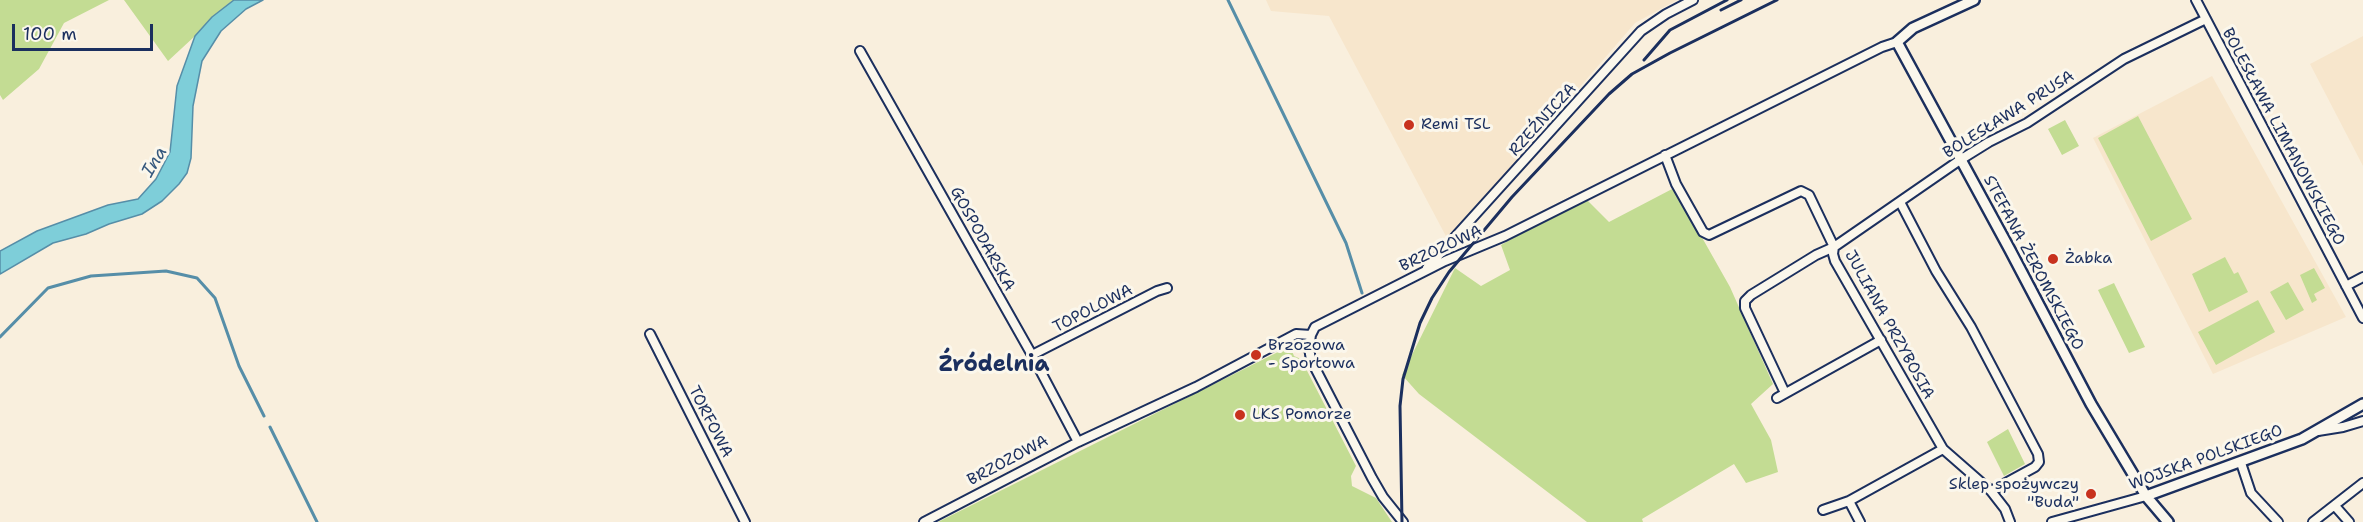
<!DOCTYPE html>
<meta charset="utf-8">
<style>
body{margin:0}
#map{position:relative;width:2363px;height:522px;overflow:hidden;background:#f9efdd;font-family:"Shantell Sans",sans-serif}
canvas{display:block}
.scale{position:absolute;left:12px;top:24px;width:141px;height:27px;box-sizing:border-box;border:3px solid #1b2f5e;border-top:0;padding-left:8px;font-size:18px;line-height:21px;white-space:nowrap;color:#1b2f5e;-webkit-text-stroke:4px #fbf7ec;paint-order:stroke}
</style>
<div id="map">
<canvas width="2363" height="522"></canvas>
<div class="scale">100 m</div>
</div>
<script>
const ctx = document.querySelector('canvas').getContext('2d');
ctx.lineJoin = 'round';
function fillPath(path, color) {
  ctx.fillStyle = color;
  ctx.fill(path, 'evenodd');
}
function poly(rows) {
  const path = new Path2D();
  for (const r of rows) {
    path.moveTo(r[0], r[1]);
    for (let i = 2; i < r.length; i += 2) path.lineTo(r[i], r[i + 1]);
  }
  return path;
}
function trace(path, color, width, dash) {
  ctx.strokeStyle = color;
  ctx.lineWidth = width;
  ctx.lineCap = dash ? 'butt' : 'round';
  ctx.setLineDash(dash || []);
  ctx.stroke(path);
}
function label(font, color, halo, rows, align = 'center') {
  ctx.font = font + ' "Shantell Sans",sans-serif';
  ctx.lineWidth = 6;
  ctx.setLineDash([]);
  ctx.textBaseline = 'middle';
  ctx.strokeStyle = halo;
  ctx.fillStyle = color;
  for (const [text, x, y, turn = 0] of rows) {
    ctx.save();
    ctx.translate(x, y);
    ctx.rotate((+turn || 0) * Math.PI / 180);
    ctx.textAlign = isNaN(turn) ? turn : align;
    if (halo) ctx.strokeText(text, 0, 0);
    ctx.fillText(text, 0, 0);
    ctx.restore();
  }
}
const built = poly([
 [1266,0,1677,0,1635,23,1448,240,1329,16,1271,11],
 [2363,36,2363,166,2310,64],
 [2212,76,2346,317,2213,374,2093,138]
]);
const green = poly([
 [0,0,109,0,64,23,39,69,3,100,0,95],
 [124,0,234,0,212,17,195,36,168,61],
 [2138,116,2192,219,2151,241,2098,138],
 [2065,120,2079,146,2062,155,2048,129],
 [1674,188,1730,287,1773,384,1751,404,1771,440,1778,472,1746,483,1734,464,1642,519,1643,522,1587,522,1419,394,1402,375,1455,268,1481,286,1510,270,1501,245,1585,198,1609,222],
 [2225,257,2234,274,2238,272,2248,292,2209,312,2192,274],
 [2314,268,2325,288,2314,294,2317,300,2312,303,2300,275],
 [2288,282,2304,310,2286,320,2270,292],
 [2114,283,2145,347,2129,353,2098,290],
 [2258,300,2275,332,2216,365,2198,332],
 [1290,346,1294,356,1301,359,1356,466,1351,476,1352,486,1376,498,1392,522,938,522],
 [2008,429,2025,464,2004,476,1987,442]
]);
const water = poly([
 [234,0,263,0,246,9,221,31,202,61,193,106,191,158,187,173,179,184,162,201,142,214,109,224,86,234,53,243,0,274,0,251,37,231,108,205,138,199,156,179,170,152,177,86,195,36,212,17,234,0]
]);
const stream = poly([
 [1228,0,1346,243,1362,293],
 [0,337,48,288,91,276,166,271,197,278,215,298,239,366,264,416],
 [270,427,317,522]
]);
const minor = poly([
 [2196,0,2363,318],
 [860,51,1032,355,1078,442],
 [1665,155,1676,184,1703,232,1709,235,1801,191,1809,195,1834,247,1833,254,1835,261,1943,449,1991,491,2005,509,2010,522],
 [1900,202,1936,271,1971,327,2038,454,2039,462,2035,467,1991,491],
 [1427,268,1641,31,1666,14,1693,0],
 [2346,286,2363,277],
 [650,334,745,522],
 [1032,355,1157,291,1167,288],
 [1785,393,1745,308,1745,301,1751,295,1816,255,1834,247,1960,160,1989,142,2027,123,2124,59,2206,19],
 [1777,398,1881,340],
 [2318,431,2343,427,2363,421],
 [2241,463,2251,493,2278,522],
 [1849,501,1860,522],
 [2335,506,2349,522],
 [1823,510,1849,501,1943,449],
 [924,522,1078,442,1196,387,1296,334,1311,335],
 [1403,522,1383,497,1372,478,1311,360,1309,348,1311,335,1315,327,1445,261,1505,236,1882,47,1897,42],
 [2052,522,2146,496],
 [2313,522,2363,483]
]);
const tertiary = poly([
 [1974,0,1913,28,1897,42,2010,250,2091,404,2146,496,2168,522],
 [2146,496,2302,439,2363,404]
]);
const rail = poly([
 [1721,10,1741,0],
 [1644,60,1670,30,1727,0],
 [1402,522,1400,406,1403,379,1420,323,1432,298,1449,272,1512,197,1609,94,1632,74,1670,53,1777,0]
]);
const markers = [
 [1409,125,6,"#c8321e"],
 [2053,259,6,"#c8321e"],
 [1256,355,6,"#c8321e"],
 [1240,415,6,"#c8321e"],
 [2091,494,6,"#c8321e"]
];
const streetNames = [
 ["BOLESŁAWA PRUSA",2009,115,-32],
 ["RZEŹNICZA",1543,120,-48],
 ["BOLESŁAWA LIMANOWSKIEGO",2283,137,62],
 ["GOSPODARSKA",982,239,61],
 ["BRZOZOWA",1441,249,-25],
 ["STEFANA ŻEROMSKIEGO",2033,263,62],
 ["TOPOLOWA",1093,309,-27],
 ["JULIANA PRZYBOSIA",1889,325,61],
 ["TORFOWA",710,422,63],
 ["WOJSKA POLSKIEGO",2206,458,-20],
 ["BRZOZOWA",1008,461,-28]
];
const poiNames = [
 ["Remi TSL",1421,125],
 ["Żabka",2065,259],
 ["Brzozowa",1268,346],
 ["- Sportowa",1268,364],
 ["LKS Pomorze",1252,415],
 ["Sklep spożywczy",2079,485,"right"],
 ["\"Buda\"",2079,503,"right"]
];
const waterNames = [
 ["Ina",155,162,-59]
];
const districtNames = [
 ["Źródelnia",994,365]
];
fillPath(built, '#f7e6cc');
fillPath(green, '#c3dc93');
fillPath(water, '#7eced9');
trace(water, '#568ea8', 1.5);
trace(stream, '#568ea8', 3);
trace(minor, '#1b2f5e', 12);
trace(tertiary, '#1b2f5e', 14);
trace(minor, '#fbf7ec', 8);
trace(tertiary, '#fbf7ec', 9);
trace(rail, '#1b2f5e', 3);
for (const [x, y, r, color] of markers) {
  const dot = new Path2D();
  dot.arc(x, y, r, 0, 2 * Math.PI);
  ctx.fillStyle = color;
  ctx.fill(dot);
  trace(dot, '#fbf7ec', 2);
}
label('16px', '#1b2f5e', '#fbf7ec', streetNames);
label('16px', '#1b2f5e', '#fbf7ec', poiNames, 'left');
label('italic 18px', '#34577d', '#fbf7ec', waterNames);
label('bold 22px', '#1b2f5e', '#fbf7ec', districtNames);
</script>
